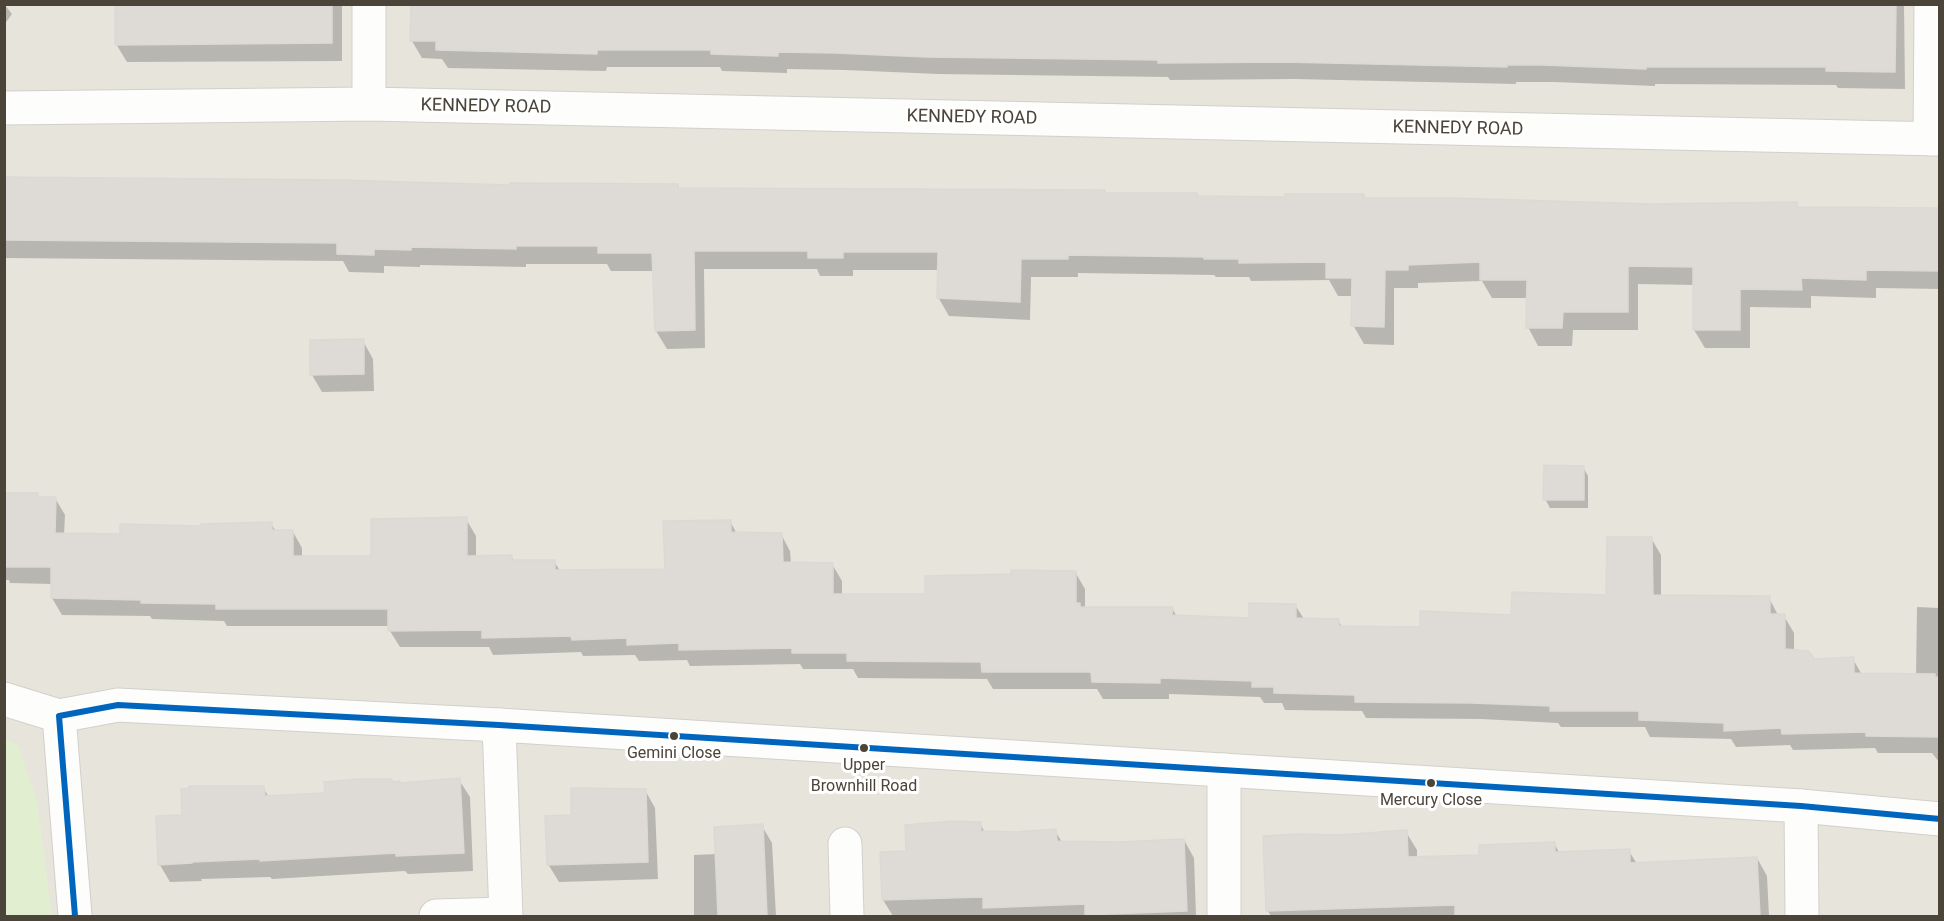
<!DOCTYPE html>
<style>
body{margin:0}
#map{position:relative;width:1944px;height:921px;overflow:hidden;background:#f4f2ee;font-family:Roboto,sans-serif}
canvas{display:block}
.frame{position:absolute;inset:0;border:6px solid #4b4439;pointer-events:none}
</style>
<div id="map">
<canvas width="1944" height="921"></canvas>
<div class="frame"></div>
</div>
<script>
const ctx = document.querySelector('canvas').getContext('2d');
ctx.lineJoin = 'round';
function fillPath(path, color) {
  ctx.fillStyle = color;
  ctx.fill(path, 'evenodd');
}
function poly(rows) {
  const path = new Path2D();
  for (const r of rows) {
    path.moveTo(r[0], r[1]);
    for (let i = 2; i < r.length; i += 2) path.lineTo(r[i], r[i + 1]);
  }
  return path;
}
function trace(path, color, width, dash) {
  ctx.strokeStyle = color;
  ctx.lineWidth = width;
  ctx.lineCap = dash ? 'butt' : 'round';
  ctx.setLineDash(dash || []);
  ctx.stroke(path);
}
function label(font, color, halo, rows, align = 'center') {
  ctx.font = font + ' Roboto,sans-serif';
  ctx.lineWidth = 6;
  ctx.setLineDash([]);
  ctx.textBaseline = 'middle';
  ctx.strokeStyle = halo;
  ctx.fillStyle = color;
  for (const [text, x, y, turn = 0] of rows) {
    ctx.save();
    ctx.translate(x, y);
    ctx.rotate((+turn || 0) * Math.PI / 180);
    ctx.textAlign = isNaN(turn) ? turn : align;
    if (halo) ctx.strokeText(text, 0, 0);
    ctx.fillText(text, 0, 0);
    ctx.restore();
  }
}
const residential = poly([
 [5,5,1939,5,1939,916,5,916]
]);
const green = poly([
 [5,739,18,745,37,800,52,916,5,916]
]);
const shadow = poly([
 [4,4,12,14,4,25],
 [117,4,342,4,342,61,127,62,116,44],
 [1819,4,1904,4,1905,89,1838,88,1836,85,1655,84,1655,86,1554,82,1516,82,1516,84,1295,79,1170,80,1168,77,938,74,845,70,787,69,787,73,722,71,720,67,607,67,606,71,448,68,442,59,422,58,412,41],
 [4,179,511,187,677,185,680,189,1198,198,1286,198,1363,196,1365,200,1588,204,1797,204,1799,208,1940,209,1940,289,1876,288,1876,298,1811,296,1811,308,1750,307,1750,348,1705,348,1694,330,1695,285,1638,284,1638,330,1573,330,1572,346,1538,346,1528,327,1528,298,1492,298,1482,281,1418,283,1418,288,1394,288,1394,345,1364,344,1353,325,1353,296,1338,296,1329,280,1251,281,1249,277,1216,277,1214,275,1078,273,1078,277,1031,277,1030,320,949,316,938,297,939,270,853,270,853,276,820,276,817,269,704,269,705,348,667,349,656,331,654,271,611,271,607,264,526,264,526,267,420,265,420,267,384,266,384,273,349,272,343,261,4,258],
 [363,341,373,359,374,391,322,392,312,375],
 [1583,467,1588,476,1588,508,1550,508,1545,499],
 [4,495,37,495,39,498,55,498,65,515,64,535,122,535,202,527,271,524,276,531,293,532,302,548,302,558,373,558,466,519,476,536,476,557,511,556,515,562,554,561,560,571,666,570,730,521,737,534,781,534,790,551,791,564,832,564,842,581,842,595,927,595,1075,572,1085,589,1085,609,1172,608,1177,617,1251,619,1295,605,1304,619,1338,620,1342,627,1422,628,1512,617,1607,597,1651,538,1661,555,1661,597,1769,598,1778,615,1784,616,1794,633,1794,651,1814,660,1853,659,1862,675,1916,676,1917,607,1940,608,1940,763,1932,753,1878,753,1875,748,1793,750,1790,745,1736,747,1731,739,1650,737,1645,727,1561,727,1558,723,1481,719,1366,718,1362,711,1285,710,1282,703,1264,703,1260,697,1169,694,1169,699,1103,699,1097,689,993,689,987,679,858,678,853,669,803,669,800,664,690,666,687,660,639,661,635,655,583,656,581,652,493,655,489,647,400,647,390,631,390,626,227,626,224,621,152,619,150,616,62,615,52,598,52,584,10,583,9,580,4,580],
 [391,780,393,783,400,784,459,780,470,797,473,871,408,874,405,871,272,879,270,877,201,879,202,881,170,882,160,865,184,817,263,788,269,797,326,795],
 [645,790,655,808,658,879,559,882,548,864],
 [980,823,985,833,1016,834,1055,831,1062,842,1117,844,1184,840,1194,858,1196,916,990,916,989,915,893,916,883,900,908,852],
 [762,826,772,843,776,916,694,916,694,855,717,854],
 [1406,832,1417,850,1417,858,1481,856,1554,843,1560,854,1629,851,1637,864,1757,858,1767,876,1769,916,1271,916,1268,911,1339,837]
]);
const building = poly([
 [115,4,332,4,332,43,115,45,115,4],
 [411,4,1896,4,1895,72,1826,71,1826,67,1646,67,1646,69,1543,65,1507,65,1507,67,1284,62,1158,63,1158,60,927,57,835,53,778,52,778,56,711,54,711,50,597,50,597,54,436,50,436,41,410,41,411,4],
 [4,177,339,180,510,185,510,183,678,184,678,188,1105,190,1105,193,1197,193,1198,196,1285,197,1285,194,1364,194,1364,198,1453,198,1650,204,1797,202,1798,207,1940,208,1940,271,1866,270,1866,280,1801,278,1802,290,1740,289,1740,330,1693,330,1693,267,1628,266,1628,312,1563,312,1562,328,1526,328,1527,280,1480,280,1480,262,1408,265,1408,270,1385,270,1384,327,1351,326,1352,278,1326,278,1326,262,1239,263,1239,259,1204,259,1204,257,1068,255,1068,259,1021,259,1020,302,937,298,938,252,843,252,843,258,808,258,808,251,694,251,695,330,655,331,652,253,598,253,598,246,516,246,516,249,411,247,411,250,374,249,374,255,337,254,337,243,4,240,4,177],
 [364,339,364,374,310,375,310,340,364,339],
 [1544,465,1584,466,1584,500,1543,500,1544,465],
 [4,493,38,493,38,497,56,497,55,533,120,534,120,524,201,526,201,524,272,522,272,530,293,530,293,556,371,556,371,519,467,517,467,556,512,555,512,560,555,560,555,570,665,569,663,521,731,520,731,532,782,533,783,562,833,563,833,594,925,594,925,576,1011,574,1011,570,1076,571,1076,603,1080,603,1080,607,1173,607,1172,615,1249,618,1249,603,1296,604,1296,618,1339,619,1339,626,1420,627,1420,611,1511,615,1512,592,1606,595,1607,537,1652,537,1653,595,1770,596,1770,614,1785,614,1785,649,1808,651,1815,659,1854,657,1854,673,1935,674,1935,677,1940,677,1940,737,1866,736,1866,732,1782,734,1781,728,1724,731,1724,723,1639,720,1639,711,1550,711,1550,706,1471,703,1355,702,1355,695,1274,693,1274,687,1252,687,1252,681,1160,678,1160,683,1092,682,1091,672,982,672,981,662,847,661,847,653,792,653,792,648,679,650,679,643,627,645,627,638,572,640,571,636,482,638,482,630,388,631,388,609,216,609,216,604,141,603,141,600,51,598,51,567,4,567,4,493],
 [460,778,464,853,396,856,396,853,260,861,260,859,192,862,192,863,158,865,156,816,182,815,181,789,189,788,189,786,264,786,265,796,325,793,324,782,358,779,392,779,392,782,400,781,400,783,460,778],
 [571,788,646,789,648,862,547,865,545,816,571,815,571,788],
 [954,821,981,822,981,831,1016,832,1056,829,1057,841,1117,842,1184,839,1187,911,1085,915,1085,904,983,908,983,897,882,900,880,852,906,851,905,825,954,821],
 [763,824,767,916,718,916,714,827,763,824],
 [1407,830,1408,857,1479,855,1479,845,1555,842,1555,852,1630,849,1630,863,1757,857,1760,916,1455,916,1455,905,1266,911,1263,836,1299,834,1339,835,1407,830]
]);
const minor = poly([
 [369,104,369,4],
 [4,108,369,104,1940,139],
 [1930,139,1931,4],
 [499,725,506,916],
 [1224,770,1224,916],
 [1801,806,1802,916],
 [845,844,847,916],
 [436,916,505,914]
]);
const tertiary = poly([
 [4,699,59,716,118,705,499,725,1801,806,1940,819],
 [59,716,75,916]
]);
const bus1 = poly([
 [75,916,59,716,118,705,499,725,1801,806,1940,819]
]);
const markers = [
 [674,736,5,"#4b4439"],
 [864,748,5,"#4b4439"],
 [1431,783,5,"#4b4439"]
];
const busNames = [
 ["Gemini Close",674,754],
 ["Upper",864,766],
 ["Brownhill Road",864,787],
 ["Mercury Close",1431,801]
];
const streetNames = [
 ["KENNEDY ROAD",486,107,1],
 ["KENNEDY ROAD",972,118,1],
 ["KENNEDY ROAD",1458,129,1]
];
fillPath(residential, '#e7e4dc');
fillPath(green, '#e1eecf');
fillPath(shadow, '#0003');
fillPath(building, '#dedbd6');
trace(building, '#dcd9d4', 1.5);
trace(minor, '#d2d0cb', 35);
trace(tertiary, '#d2d0cb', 35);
trace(minor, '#fdfdfc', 33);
trace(tertiary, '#fdfdfc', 33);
trace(bus1, '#0065bd', 6);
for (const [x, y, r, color] of markers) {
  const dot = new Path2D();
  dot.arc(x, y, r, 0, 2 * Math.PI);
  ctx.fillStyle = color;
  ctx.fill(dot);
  trace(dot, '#fff', 2);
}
label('16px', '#4b4439', '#fff', busNames);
label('18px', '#4b4439', '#fff', streetNames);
</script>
